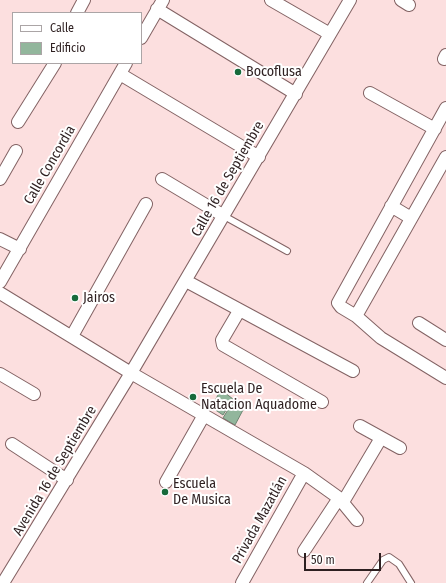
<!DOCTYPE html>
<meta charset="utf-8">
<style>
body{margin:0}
#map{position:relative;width:446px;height:583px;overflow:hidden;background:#fcdfdf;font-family:"Fira Sans Condensed",sans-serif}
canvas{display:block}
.legend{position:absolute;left:12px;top:12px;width:130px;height:52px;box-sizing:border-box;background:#fff;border:1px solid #aba5a6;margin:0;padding:5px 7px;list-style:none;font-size:12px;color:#2d1f20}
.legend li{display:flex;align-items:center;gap:8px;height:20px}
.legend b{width:20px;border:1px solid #aba5a6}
.scale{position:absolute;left:304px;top:553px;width:77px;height:18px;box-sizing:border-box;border:2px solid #2d1f20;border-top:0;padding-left:5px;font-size:12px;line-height:14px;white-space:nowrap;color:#2d1f20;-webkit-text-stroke:3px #fff;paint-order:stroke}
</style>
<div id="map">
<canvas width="446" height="583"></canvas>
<ul class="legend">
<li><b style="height:5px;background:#fff"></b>Calle</li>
<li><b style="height:11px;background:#92b69c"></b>Edificio</li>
</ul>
<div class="scale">50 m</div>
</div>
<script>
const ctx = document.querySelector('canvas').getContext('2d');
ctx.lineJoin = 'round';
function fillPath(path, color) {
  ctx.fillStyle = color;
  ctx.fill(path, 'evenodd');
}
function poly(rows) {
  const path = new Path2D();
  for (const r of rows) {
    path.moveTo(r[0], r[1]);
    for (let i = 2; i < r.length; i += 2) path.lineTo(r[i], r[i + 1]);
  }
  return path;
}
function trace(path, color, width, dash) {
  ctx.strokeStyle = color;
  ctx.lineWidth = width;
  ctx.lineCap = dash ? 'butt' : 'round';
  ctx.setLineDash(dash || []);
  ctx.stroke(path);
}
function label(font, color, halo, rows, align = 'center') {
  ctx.font = font + ' "Fira Sans Condensed",sans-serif';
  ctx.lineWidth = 4;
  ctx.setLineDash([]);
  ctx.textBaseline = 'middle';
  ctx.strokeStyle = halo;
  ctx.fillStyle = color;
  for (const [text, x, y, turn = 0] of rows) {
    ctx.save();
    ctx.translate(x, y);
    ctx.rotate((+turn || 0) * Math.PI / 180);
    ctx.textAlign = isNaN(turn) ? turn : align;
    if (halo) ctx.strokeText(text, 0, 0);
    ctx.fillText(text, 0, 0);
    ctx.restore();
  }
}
const building = poly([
 [221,390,233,399,223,415,211,407,221,390],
 [232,403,243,410,235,425,223,418,232,403]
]);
const service = poly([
 [224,216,287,251],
 [367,583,383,560,389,557,399,564,411,583]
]);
const minor = poly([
 [271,0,330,34],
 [401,0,409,5],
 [157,9,296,94],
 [77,13,84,0],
 [141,38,163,0],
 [444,59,446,55],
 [120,74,259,157],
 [370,93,435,129],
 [446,108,338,303,341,307,356,316,381,338,446,378],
 [18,122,55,63],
 [0,179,16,151],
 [162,179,224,216],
 [391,206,411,218],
 [0,239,20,249],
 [186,281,353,371],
 [0,282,126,63],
 [0,293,131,373,304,473,339,498,357,520],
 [239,311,222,340,223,345,322,402],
 [356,316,446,157],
 [419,323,446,340],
 [72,336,146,204],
 [0,374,34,394],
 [360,426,400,448],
 [12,444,67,480],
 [166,482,204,415],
 [343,502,381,438],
 [304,551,339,498],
 [3,583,131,373,350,0],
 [242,583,304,473]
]);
const markers = [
 [238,72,4,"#176a3b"],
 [75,298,4,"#176a3b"],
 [193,397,4,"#176a3b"],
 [165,492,4,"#176a3b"]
];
const poiNames = [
 ["Bocoflusa",246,72],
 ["Jairos",83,298],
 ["Escuela De",201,389],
 ["Natacion Aquadome",201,405],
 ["Escuela",173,484],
 ["De Musica",173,500]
];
const streetNames = [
 ["Calle Concordia",50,165,-60],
 ["Calle 16 de Septiembre",228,179,-60],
 ["Avenida 16 de Septiembre",55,471,-59],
 ["Privada Mazatlán",260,520,-61]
];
fillPath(building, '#92b69c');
trace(building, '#6b8572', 1);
trace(service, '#836364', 8);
trace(minor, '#836364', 14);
trace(service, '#fff', 6);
trace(minor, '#fff', 12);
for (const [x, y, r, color] of markers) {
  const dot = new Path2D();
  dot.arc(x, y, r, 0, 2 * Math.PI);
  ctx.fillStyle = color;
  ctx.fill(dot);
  trace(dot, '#fff', 1.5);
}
label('14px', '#2d1f20', '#fff', poiNames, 'left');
label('14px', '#2d1f20', '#fff', streetNames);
</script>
